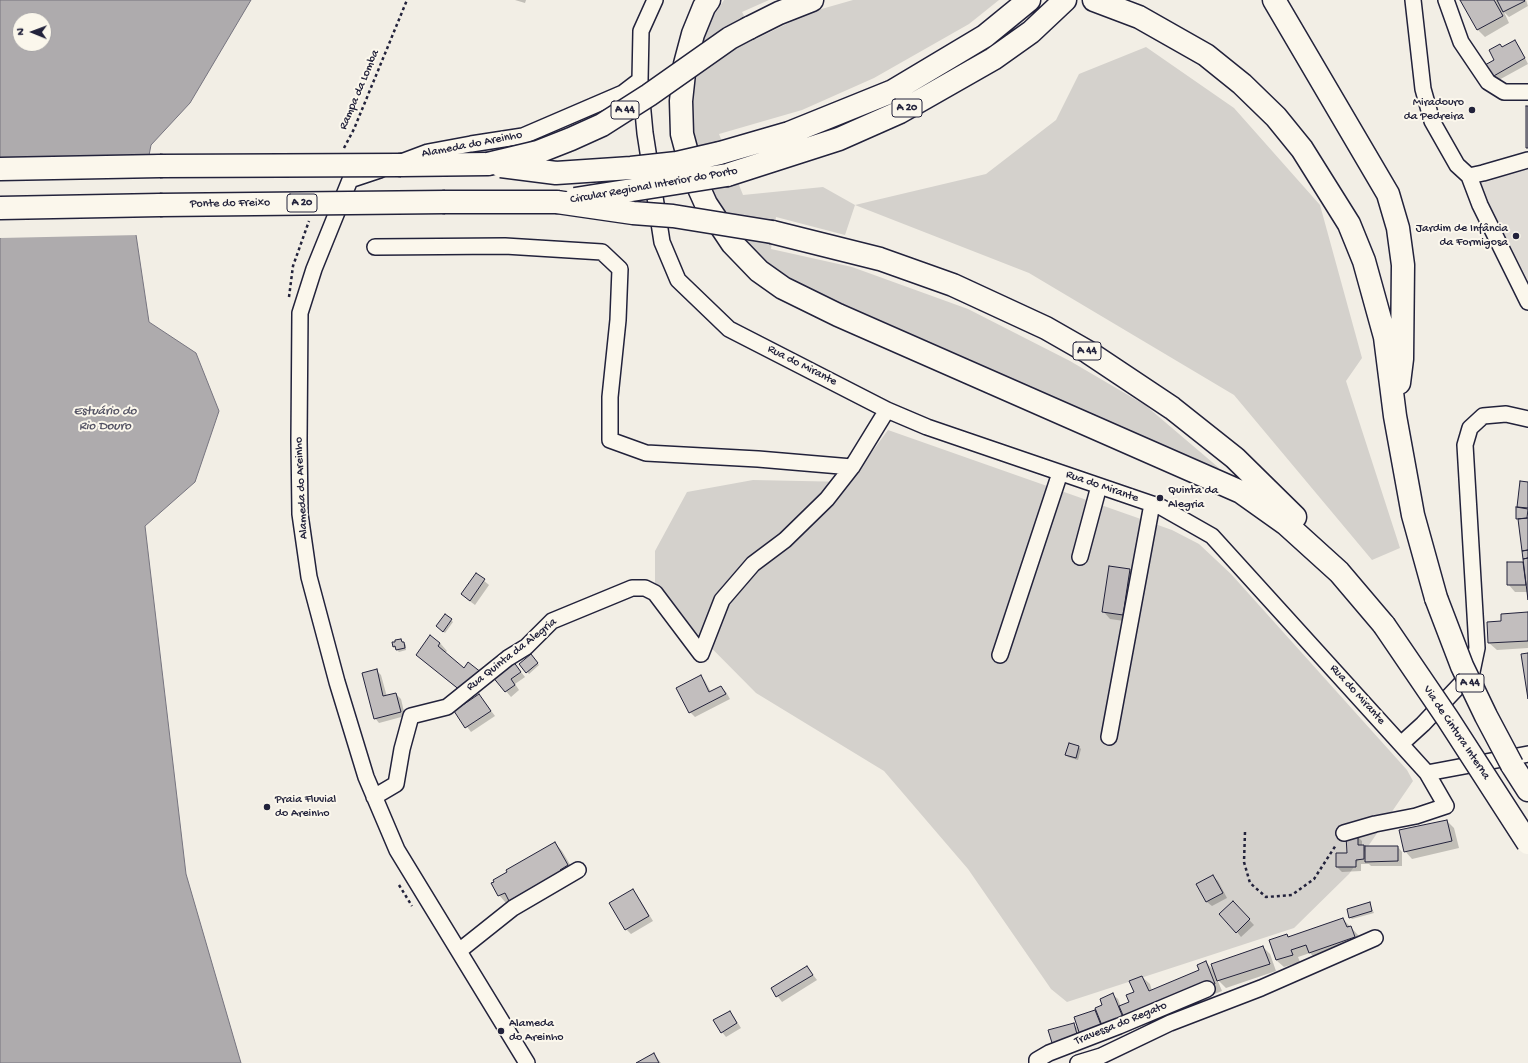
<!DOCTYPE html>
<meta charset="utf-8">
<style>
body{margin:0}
#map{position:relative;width:1528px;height:1063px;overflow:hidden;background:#f2eee5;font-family:"Gochi Hand",sans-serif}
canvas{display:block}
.north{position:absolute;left:12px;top:12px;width:40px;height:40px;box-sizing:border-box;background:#fbf7ec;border:1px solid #a4a2a5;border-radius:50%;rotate:271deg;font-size:11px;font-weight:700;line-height:16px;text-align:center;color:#22223b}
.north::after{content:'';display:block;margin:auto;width:14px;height:18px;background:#22223b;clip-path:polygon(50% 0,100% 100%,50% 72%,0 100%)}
</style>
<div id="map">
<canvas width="1528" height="1063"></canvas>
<div class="north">N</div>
</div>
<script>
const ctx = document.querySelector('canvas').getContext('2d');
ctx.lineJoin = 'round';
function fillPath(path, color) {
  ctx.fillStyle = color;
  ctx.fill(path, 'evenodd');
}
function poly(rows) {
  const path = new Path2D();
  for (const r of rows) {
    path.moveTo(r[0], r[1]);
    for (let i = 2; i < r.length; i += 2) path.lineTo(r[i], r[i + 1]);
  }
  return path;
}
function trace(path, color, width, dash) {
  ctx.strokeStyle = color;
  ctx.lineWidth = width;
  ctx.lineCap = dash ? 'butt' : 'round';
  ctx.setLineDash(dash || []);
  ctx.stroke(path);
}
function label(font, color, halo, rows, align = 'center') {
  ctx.font = font + ' "Gochi Hand",sans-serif';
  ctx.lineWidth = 4;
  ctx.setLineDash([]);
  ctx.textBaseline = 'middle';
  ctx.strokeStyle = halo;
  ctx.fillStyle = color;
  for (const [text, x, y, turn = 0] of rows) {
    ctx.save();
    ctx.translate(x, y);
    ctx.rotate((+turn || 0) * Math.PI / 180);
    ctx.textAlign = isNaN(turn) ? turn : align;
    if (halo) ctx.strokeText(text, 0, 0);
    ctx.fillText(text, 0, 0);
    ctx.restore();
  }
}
const built = poly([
 [1528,165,1528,288,1479,184,1490,181]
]);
const green = poly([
 [724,0,769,0,742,12,756,39,811,12,853,0,999,0,969,24,874,78,802,110,719,134,743,195,823,187,855,205,986,174,1056,120,1079,74,1146,47,1234,108,1320,205,1362,358,1346,381,1400,548,1372,560,1234,395,1029,273,855,205,845,235,776,217,771,249,852,267,968,309,1070,361,1145,405,1219,468,1211,469,975,362,802,286,758,256,744,244,712,202,693,137,691,102,705,29],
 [888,430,1172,530,1199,544,1231,574,1407,770,1413,781,1349,874,1294,928,1067,1002,1051,989,968,869,884,771,756,693,655,591,655,551,687,492,753,480,850,482]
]);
const water = poly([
 [0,0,251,0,190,103,151,145,135,228,149,322,196,353,219,411,195,482,145,526,186,874,241,1063,0,1063,0,238,2,237,8,231,7,165,0,160,0,0],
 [20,20,44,20,44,44,20,44,20,20]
]);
const pier = poly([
 [151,157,138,228,139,235,0,238,0,236,6,231,5,166]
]);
const shadow = poly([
 [515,0,526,0,525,3],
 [1462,0,1526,0,1528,6,1509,17,1504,12,1509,23,1485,37,1478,30],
 [1514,41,1519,46,1528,64,1497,81,1493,76,1496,60,1503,48],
 [1528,483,1528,592,1515,592,1508,584,1508,563,1525,563,1517,508,1520,509,1518,506],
 [1130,570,1137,577,1131,622,1110,619,1103,611],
 [476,574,489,585,475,605,467,599],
 [1528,613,1528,648,1497,650,1489,643,1502,622],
 [451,620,453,622,445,633,439,628],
 [401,640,406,645,406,650,399,652,393,646],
 [440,643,447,651,445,653,464,669,469,698,418,655],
 [531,655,539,665,529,674,520,664],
 [513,662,525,677,515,684,519,690,511,697,493,676],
 [376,670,381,675,387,697,396,694,401,699,405,716,379,723,375,718],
 [701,676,705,681,711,692,721,687,726,692,730,699,695,717,690,712],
 [479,695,495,716,471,732,455,711],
 [1069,744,1079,747,1081,749,1078,760,1068,757,1066,755],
 [1447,821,1454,828,1459,848,1412,859,1405,851],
 [1357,836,1362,841,1362,846,1365,847,1398,847,1402,852,1402,866,1371,866,1369,864,1361,864,1361,871,1342,872,1337,867,1348,854],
 [555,843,562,851,575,873,506,903,499,895,508,872],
 [1213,876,1218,881,1227,898,1212,906,1207,902,1198,884],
 [633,890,637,895,653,921,631,934,626,929],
 [1233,903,1254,925,1241,937,1237,932],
 [1369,903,1374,913,1352,919,1350,917],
 [1343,919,1358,935,1362,945,1317,960,1310,953,1298,957,1300,962,1284,967,1276,960,1270,941,1287,935,1289,937],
 [1263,947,1270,954,1276,971,1226,988,1217,979,1222,991,1133,1027,1059,1050,1073,1024,1080,1030,1075,1018,1097,1010,1103,1006,1113,995,1118,999,1121,1007,1130,1003,1142,977,1150,984,1152,991,1201,971,1206,962,1215,972],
 [807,967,817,980,782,1002,772,989],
 [729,1012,734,1017,741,1028,726,1037,722,1032],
 [654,1054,661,1063,638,1063]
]);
const building = poly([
 [1460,0,1494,0,1503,16,1477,30,1460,0],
 [1497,0,1524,0,1525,1,1503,12,1497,0],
 [1515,40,1525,58,1492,77,1485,65,1494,60,1489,50,1500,44,1502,47,1515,40],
 [1526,106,1528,106,1528,148,1526,148,1526,106],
 [1520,481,1528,482,1528,508,1517,507,1520,481],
 [1516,507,1528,509,1527,518,1516,519,1516,507],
 [1528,518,1528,550,1522,551,1518,519,1528,518],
 [1528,550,1528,558,1523,559,1522,551,1528,550],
 [1528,558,1528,600,1523,559,1528,558],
 [1507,562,1523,562,1526,585,1507,585,1507,562],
 [1109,566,1130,569,1123,615,1102,612,1109,566],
 [476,573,485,579,470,601,461,594,476,573],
 [1528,612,1528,641,1488,643,1487,622,1501,621,1501,614,1528,612],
 [445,614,452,619,443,632,436,626,445,614],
 [430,635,440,643,438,646,464,668,468,662,482,673,461,691,416,655,430,635],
 [401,639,402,642,404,642,405,648,396,650,395,646,393,647,392,642,395,642,395,640,401,639],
 [1528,653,1528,699,1521,654,1528,653],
 [531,654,538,663,526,673,519,664,531,654],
 [513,661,521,672,511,679,515,685,505,692,492,676,513,661],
 [377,669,383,696,396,693,401,712,374,719,362,673,377,669],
 [701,675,709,692,721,686,726,694,689,713,676,688,701,675],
 [479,694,491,711,465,728,454,711,479,694],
 [1069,743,1079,746,1076,758,1065,755,1069,743],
 [1447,820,1452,841,1404,852,1399,830,1447,820],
 [1358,835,1358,845,1364,845,1364,859,1356,860,1356,867,1336,867,1336,853,1347,853,1346,836,1358,835],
 [555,842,568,865,560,870,561,871,509,901,505,893,498,896,491,883,494,882,493,880,507,872,506,870,555,842],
 [1365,846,1398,846,1398,861,1365,862,1365,846],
 [1213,875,1223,893,1206,902,1196,884,1213,875],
 [633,889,649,916,625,930,609,903,633,889],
 [1233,901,1250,919,1236,933,1219,914,1233,901],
 [1370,902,1372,911,1349,918,1347,909,1370,902],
 [1343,918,1347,927,1351,926,1355,937,1309,953,1306,945,1291,950,1293,955,1276,960,1269,940,1287,934,1288,937,1343,918],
 [1263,946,1270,964,1217,981,1211,964,1263,946],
 [1206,961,1215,984,1125,1020,1119,1006,1129,1002,1126,995,1134,992,1129,981,1142,976,1149,991,1199,970,1197,965,1206,961],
 [807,966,813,975,776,997,771,988,807,966],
 [1113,993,1124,1020,1103,1028,1095,1008,1102,1005,1100,999,1113,993],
 [1095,1010,1103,1030,1081,1038,1074,1017,1095,1010],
 [730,1011,737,1023,721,1033,713,1020,730,1011],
 [1074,1023,1078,1038,1053,1046,1048,1030,1074,1023],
 [654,1053,659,1063,636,1063,654,1053]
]);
const path = poly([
 [344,148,354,129,407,0],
 [289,297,293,266,309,221],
 [1245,832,1244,862,1250,883,1266,897,1292,895,1314,879,1336,845],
 [399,885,412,906]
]);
const minor = poly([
 [655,0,641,31,640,80,645,133,662,242,678,280,729,329,887,410,927,427,1161,507,1212,536,1427,773,1446,806,1416,816,1375,824,1344,833],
 [1413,0,1423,89,1432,121,1457,165,1469,176,1480,205,1528,302],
 [1446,0,1461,42,1488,82,1504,92,1528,92],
 [404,161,428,152,471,144,523,136,623,93,640,80],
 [380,170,350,180,314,269,300,313,299,440,300,514,309,577,337,682,366,777,397,850,527,1063],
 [1469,176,1483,173,1528,160],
 [375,247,505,246,602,252,620,269,618,320,610,397,610,440,646,453,758,459,852,467],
 [1080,557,1099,486],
 [701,654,722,600,753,564,785,540,827,499,852,467,887,410],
 [1000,655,1060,473],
 [1109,737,1152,504],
 [1401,744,1423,724,1472,672,1477,648,1465,445,1470,428,1483,416,1506,414,1528,419],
 [1427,773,1528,754],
 [374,797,396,784,402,749,411,716,447,707,508,658,526,647,552,621,632,588,645,588,655,593,701,654],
 [459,951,513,908,578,870],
 [1037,1063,1037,1060,1049,1053,1119,1026,1207,989],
 [1078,1063,1101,1056,1170,1023,1261,988,1375,938]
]);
const highway = poly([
 [709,0,704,7,693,34,685,64,681,101,682,134,693,175,706,204,732,243,759,271,783,288,838,315,1241,492,1286,524,1339,572,1384,625],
 [1094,0,1139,17,1206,55,1242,84,1276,117,1302,149,1349,224,1364,261,1385,337,1395,416,1413,515,1436,598],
 [1274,0,1388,194,1398,228,1403,265,1402,359,1399,383],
 [749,28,779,13,812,0],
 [720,153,789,133,893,91,985,36,1029,0],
 [401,165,488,164],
 [0,169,160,166],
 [727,175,839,139,900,112,993,59,1031,32,1065,0],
 [445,202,557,202],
 [0,208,160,205],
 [772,232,880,259,953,285,1046,328,1088,352,1172,408,1235,458,1295,517],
 [1512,765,1528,790]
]);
const highwayBridge = poly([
 [488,164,538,152,571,139,602,125,649,95,730,38,749,28],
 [160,166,401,165],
 [501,166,556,173,631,168,677,163,720,153],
 [575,199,727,175],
 [557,202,633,213,673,216,772,232],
 [160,205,445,202],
 [1436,598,1462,666,1486,716,1512,765],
 [1384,625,1448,719,1528,843]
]);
const markers = [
 [1472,110,4,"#22223b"],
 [1516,236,4,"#22223b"],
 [1160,498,4,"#22223b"],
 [267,807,4,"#22223b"],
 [501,1031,4,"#22223b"]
];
const shields = [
 [907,108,30],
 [625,110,28],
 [302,203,30],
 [1087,351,28],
 [1470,683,28]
];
const shieldNames = [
 ["A 20",907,108],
 ["A 44",625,110],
 ["A 20",302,203],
 ["A 44",1087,351],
 ["A 44",1470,683]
];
const streetNames = [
 ["Rampa da Lomba",360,90,-67],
 ["Alameda do Areinho",472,145,-11],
 ["Circular Regional Interior do Porto",654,186,-10],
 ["Ponte do Freixo",230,204,-1],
 ["Rua do Mirante",802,366,27],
 ["Rua do Mirante",1102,487,19],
 ["Alameda do Areinho",302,488,-93],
 ["Rua Quinta da Alegria",512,655,-38],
 ["Rua do Mirante",1357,695,48],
 ["Via de Cintura Interna",1456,733,56],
 ["Travessa do Regato",1121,1024,-22]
];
const poiNames = [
 ["Miradouro",1464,103,"right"],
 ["da Pedreira",1464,117,"right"],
 ["Jardim de Infância",1508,229,"right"],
 ["da Formigosa",1508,243,"right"],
 ["Quinta da",1168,491],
 ["Alegria",1168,505],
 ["Praia Fluvial",275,800],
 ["do Areinho",275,814],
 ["Alameda",509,1024],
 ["do Areinho",509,1038]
];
const waterNames = [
 ["Estuário do",105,412],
 ["Rio Douro",105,427]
];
fillPath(built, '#e0dcd6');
fillPath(green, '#d4d1cc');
fillPath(water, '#aeabad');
trace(water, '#76747f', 1);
fillPath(pier, '#f2eee5');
fillPath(shadow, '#0003');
fillPath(building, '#c2bebe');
trace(building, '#22223b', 1);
trace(minor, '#22223b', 18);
trace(highway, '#22223b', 25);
trace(path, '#22223b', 2.5, [3, 3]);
trace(minor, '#fbf7ec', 15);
trace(highway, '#fbf7ec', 22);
trace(highwayBridge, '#22223b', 25, []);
trace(highwayBridge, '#fbf7ec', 22);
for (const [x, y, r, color] of markers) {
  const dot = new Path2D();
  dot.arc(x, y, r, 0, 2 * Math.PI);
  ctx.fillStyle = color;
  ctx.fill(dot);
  trace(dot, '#fbf7ec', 1.5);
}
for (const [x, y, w] of shields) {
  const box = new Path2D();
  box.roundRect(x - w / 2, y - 9, w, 18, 3);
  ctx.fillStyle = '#fbf7ec';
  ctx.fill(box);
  trace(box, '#22223b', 1);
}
label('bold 11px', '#22223b', null, shieldNames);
label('12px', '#22223b', '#fbf7ec', streetNames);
label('12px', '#22223b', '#fbf7ec', poiNames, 'left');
label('italic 13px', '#535263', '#fbf7ec', waterNames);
</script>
